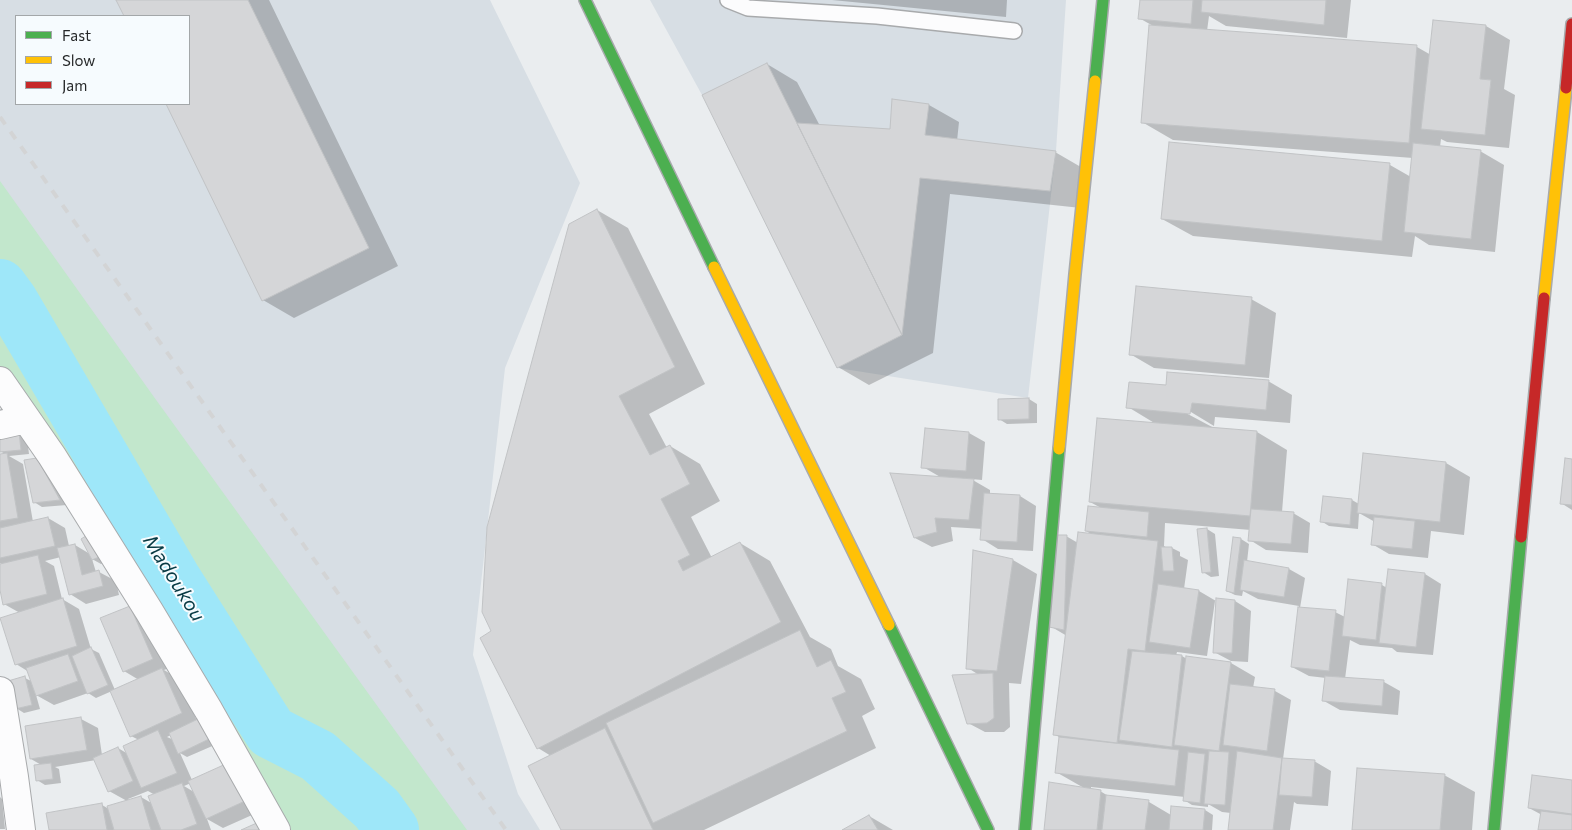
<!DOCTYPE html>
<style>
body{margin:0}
#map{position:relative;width:1572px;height:830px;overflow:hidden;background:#eaedef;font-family:Commissioner,sans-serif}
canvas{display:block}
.legend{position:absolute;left:15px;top:15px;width:175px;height:90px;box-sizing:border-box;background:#f6fbfe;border:1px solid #a3a7a9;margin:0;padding:6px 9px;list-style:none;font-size:15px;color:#262829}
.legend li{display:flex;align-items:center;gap:10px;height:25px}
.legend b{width:25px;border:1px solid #a3a7a9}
</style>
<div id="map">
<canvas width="1572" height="830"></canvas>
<ul class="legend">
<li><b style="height:6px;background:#4caf50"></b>Fast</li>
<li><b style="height:6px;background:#ffc107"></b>Slow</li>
<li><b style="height:6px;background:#c62828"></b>Jam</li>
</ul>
</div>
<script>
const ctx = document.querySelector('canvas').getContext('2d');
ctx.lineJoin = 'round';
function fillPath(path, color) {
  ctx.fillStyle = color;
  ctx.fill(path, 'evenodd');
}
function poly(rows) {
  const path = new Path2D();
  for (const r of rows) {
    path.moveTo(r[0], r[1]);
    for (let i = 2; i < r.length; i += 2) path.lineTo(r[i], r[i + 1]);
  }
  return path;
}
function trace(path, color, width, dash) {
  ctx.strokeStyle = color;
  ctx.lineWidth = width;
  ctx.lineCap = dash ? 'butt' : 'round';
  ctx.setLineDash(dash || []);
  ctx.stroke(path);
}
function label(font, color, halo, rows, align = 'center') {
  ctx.font = font + ' Commissioner,sans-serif';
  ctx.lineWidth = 4;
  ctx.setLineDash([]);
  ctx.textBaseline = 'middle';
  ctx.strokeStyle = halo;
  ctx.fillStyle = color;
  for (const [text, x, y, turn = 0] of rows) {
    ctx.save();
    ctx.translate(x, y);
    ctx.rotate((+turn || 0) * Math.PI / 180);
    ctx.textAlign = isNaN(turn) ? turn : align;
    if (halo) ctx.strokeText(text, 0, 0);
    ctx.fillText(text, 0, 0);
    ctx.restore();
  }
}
const built = poly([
 [0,0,490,0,580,183,505,368,473,655,518,794,540,830,447,830,0,187],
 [16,16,189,16,189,104,16,104],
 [650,0,1066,0,1056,151,1028,398,837,368,702,95]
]);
const green = poly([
 [0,181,154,397,467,830,275,830,0,381]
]);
const shadow = poly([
 [117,0,269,0,398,266,294,318,263,300,168,104,189,104,189,16,125,16],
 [832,0,1007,0,1006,17],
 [1141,0,1351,0,1347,38,1226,26,1209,16,1207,31,1417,47,1431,55,1486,26,1510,40,1504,89,1515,95,1509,148,1447,142,1441,139,1440,147,1480,151,1504,165,1495,252,1429,245,1415,236,1412,257,1193,236,1162,219,1170,143,1390,165,1411,177,1413,158,1173,140,1142,122,1155,27,1139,18],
 [767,64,797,82,820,126,891,130,929,105,959,122,957,141,1055,152,1086,170,1081,208,950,194,933,353,869,385,838,367],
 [597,210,628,228,705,384,649,414,667,448,670,446,700,464,720,501,691,517,712,558,740,543,770,561,810,637,831,649,838,666,861,679,875,709,862,716,876,748,704,830,562,830,551,756,538,748,492,631],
 [1251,299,1276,313,1269,378,1154,368,1130,354],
 [1268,381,1292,395,1290,423,1215,417,1214,426,1186,409,1184,412,1214,428,1257,432,1287,450,1282,512,1293,513,1310,523,1308,553,1266,550,1250,540,1251,530,1165,523,1164,546,1167,548,1172,548,1180,552,1180,556,1188,560,1184,589,1199,591,1216,601,1215,601,1207,656,1177,652,1176,656,1182,656,1187,659,1231,663,1255,677,1253,688,1275,691,1291,700,1283,759,1314,761,1331,771,1328,806,1297,804,1294,802,1290,830,1229,830,1231,813,1222,812,1208,804,1208,807,1192,805,1184,800,1185,797,1091,787,1091,790,1100,791,1110,797,1149,802,1171,815,1205,810,1213,815,1212,830,1045,830,1084,788,1056,772,1060,738,1055,734,1067,636,1050,626,1066,536,1078,543,1094,536,1086,531,1103,509,1090,502,1156,424,1128,407,1167,386],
 [1029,399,1037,404,1037,423,1007,424,999,419],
 [19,433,27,438,29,454,9,456,23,464,33,522,48,518,65,528,69,546,75,545,90,554,83,539,108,561,101,564,92,559,96,572,99,572,116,581,119,595,86,604,70,594,61,557,45,561,54,566,62,599,79,609,91,649,99,653,115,690,139,680,124,671,130,607,146,616,169,668,164,670,179,679,197,721,217,744,187,757,180,753,192,780,228,764,261,811,223,828,207,819,211,830,50,830,102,805,109,809,127,801,109,791,96,760,55,767,59,769,61,783,45,785,37,780,43,766,31,759,81,719,98,728,102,755,118,748,128,754,139,740,131,736,112,691,96,698,88,693,54,705,36,695,40,709,24,713,16,708,25,678,33,682,29,672,16,664,20,613,4,604,0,584,0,565,3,565,0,563,0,455,5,454,0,451],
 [171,735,174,740,167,737],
 [191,783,194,792,184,786],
 [148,791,155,795,153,804,141,797,129,801,128,799],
 [969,433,985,442,982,480,971,479,990,490,990,494,1020,496,1036,506,1033,551,998,549,982,539,983,529,951,527,953,541,932,547,915,538,942,478,923,467],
 [1364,455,1446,463,1470,477,1464,535,1431,531,1428,558,1389,554,1372,544,1375,522,1359,513,1358,529,1329,526,1321,521,1324,497,1352,500,1359,504],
 [37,459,45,464,67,505,42,507,34,502],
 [1572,460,1572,510,1561,503],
 [1207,529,1215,534,1219,576,1211,577,1203,572],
 [1234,538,1241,539,1249,544,1247,562,1289,569,1305,578,1300,608,1335,612,1345,617,1382,585,1387,588,1425,574,1441,584,1433,655,1397,652,1392,648,1360,645,1350,640,1345,679,1384,682,1400,691,1398,715,1340,710,1324,701,1326,678,1309,676,1292,667,1299,606,1258,599,1243,591,1242,596,1235,595,1227,591],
 [1013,560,1037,574,1021,684,1009,683,1010,727,1004,732,985,732,968,723,979,675,968,668],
 [1217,600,1235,601,1251,611,1248,662,1231,661,1214,652],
 [1444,775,1475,792,1472,830,1353,830],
 [1572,781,1572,830,1540,830,1542,815,1529,808],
 [0,797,2,799,5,829,0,829],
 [869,816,893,830,845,830]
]);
const river = poly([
 [0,286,11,301,174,579,271,732,318,756,377,809,392,830]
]);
const building = poly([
 [116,0,248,0,369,248,262,301,166,104,189,104,189,16,124,16,116,0],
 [1140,0,1193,0,1191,24,1138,19,1140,0],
 [1202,0,1326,0,1324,25,1201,12,1202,0],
 [1433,20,1486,25,1480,79,1491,80,1485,135,1421,129,1433,20],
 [1149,25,1417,45,1409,143,1141,123,1149,25],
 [767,63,902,335,837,368,702,95,767,63],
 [892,99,929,104,925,135,1056,151,1050,191,920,178,902,335,797,123,890,129,892,99],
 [1169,142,1390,163,1382,241,1161,219,1169,142],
 [1413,143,1481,150,1471,239,1404,232,1413,143],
 [597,209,675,367,619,396,650,455,670,445,690,484,661,499,690,555,678,561,683,571,740,542,781,622,537,749,480,638,491,631,482,612,487,527,569,224,597,209],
 [1136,286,1252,297,1245,365,1129,355,1136,286],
 [1167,372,1269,380,1266,410,1192,403,1190,414,1126,408,1129,382,1166,385,1167,372],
 [1029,398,1029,419,998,420,998,399,1029,398],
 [1097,418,1257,431,1250,516,1089,502,1097,418],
 [925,428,969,432,966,471,921,468,925,428],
 [19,432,21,450,0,452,0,434,19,432],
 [7,453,18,518,0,521,0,454,7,453],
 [1363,453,1446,462,1440,522,1357,513,1363,453],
 [37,458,60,500,33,503,24,460,37,458],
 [1565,458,1572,459,1572,505,1560,504,1565,458],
 [890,473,974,479,969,520,935,518,937,532,914,538,890,473],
 [984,493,1020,495,1017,542,980,540,984,493],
 [1323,496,1352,499,1350,525,1320,522,1323,496],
 [1088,506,1149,512,1147,537,1085,531,1088,506],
 [1251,509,1294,512,1291,544,1248,541,1251,509],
 [48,517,55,546,0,558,0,528,48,517],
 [1374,517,1415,521,1412,549,1371,545,1374,517],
 [1207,528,1211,572,1202,573,1197,529,1207,528],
 [1078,532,1158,541,1145,651,1128,649,1117,743,1053,735,1078,532],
 [89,534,101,556,92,560,81,539,89,534],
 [1055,535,1067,535,1064,630,1049,627,1055,535],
 [1233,537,1241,538,1234,593,1226,591,1233,537],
 [75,544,82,575,99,570,103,586,69,595,57,548,75,544],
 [1161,547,1172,547,1174,571,1163,571,1161,547],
 [973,550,1013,559,997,671,966,669,973,550],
 [38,555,47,594,3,605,0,590,0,564,38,555],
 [1244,560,1289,568,1284,597,1240,590,1244,560],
 [1388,569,1425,573,1416,647,1379,643,1388,569],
 [1348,579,1382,583,1376,640,1342,636,1348,579],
 [1158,584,1199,590,1190,648,1149,642,1158,584],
 [63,598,77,646,15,665,0,618,63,598],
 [1216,598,1235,600,1232,653,1213,653,1216,598],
 [130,606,153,659,123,672,100,618,130,606],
 [1298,607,1336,610,1329,671,1291,667,1298,607],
 [800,630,817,667,831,660,846,692,832,698,847,731,653,823,606,723,800,630],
 [91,647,108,685,87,694,72,656,91,647],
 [1132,651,1182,655,1172,747,1119,740,1132,651],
 [68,654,78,681,36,696,26,668,68,654],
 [1186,656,1231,662,1219,751,1174,745,1186,656],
 [162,668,182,713,130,737,110,691,162,668],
 [993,673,994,718,987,723,967,724,952,675,993,673],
 [25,676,32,705,15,709,8,681,25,676],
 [1325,676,1384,680,1382,706,1322,701,1325,676],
 [1230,684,1275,689,1267,751,1223,745,1230,684],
 [81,717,87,750,30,759,25,726,81,717],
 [200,718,209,739,178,754,169,733,200,718],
 [605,728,653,830,561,830,528,766,605,728],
 [158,730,177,773,141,788,123,746,158,730],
 [1059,737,1179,750,1175,786,1055,773,1059,737],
 [118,747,133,781,108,792,93,758,118,747],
 [1209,751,1229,752,1225,805,1204,804,1209,751],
 [1237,751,1282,758,1273,830,1228,830,1237,751],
 [1188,752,1205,754,1200,803,1183,801,1188,752],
 [1282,758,1315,760,1312,797,1279,795,1282,758],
 [51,763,53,779,36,781,34,765,51,763],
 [228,763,245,801,206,819,188,781,228,763],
 [1357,768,1445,774,1440,830,1352,830,1357,768],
 [1532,775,1572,780,1572,814,1528,808,1532,775],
 [1049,782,1101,790,1097,830,1044,830,1049,782],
 [182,783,197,824,181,830,161,830,148,796,182,783],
 [1106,795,1149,800,1145,830,1102,830,1106,795],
 [141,796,151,830,114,830,107,806,141,796],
 [102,803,107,830,49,830,46,813,102,803],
 [1171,806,1205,809,1203,830,1169,830,1171,806],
 [1541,811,1572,815,1572,830,1538,830,1541,811],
 [869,815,878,830,842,830,869,815],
 [259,822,262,830,241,830,259,822]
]);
const lane = poly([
 [728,0,748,8,877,16,1014,31]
]);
const street = poly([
 [0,381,52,456,149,611,209,711,276,830],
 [0,425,26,419],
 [0,691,14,777,21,830]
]);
const fast = poly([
 [585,0,714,267],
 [1095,81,1103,0],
 [889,625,988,830],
 [1025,830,1059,449],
 [1494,830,1521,537]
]);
const slow = poly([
 [714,267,889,625],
 [1544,298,1566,88],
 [1059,449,1075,274,1095,81]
]);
const jam = poly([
 [1566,88,1572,24],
 [1521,537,1544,298]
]);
const rail = poly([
 [0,117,506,830]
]);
const waterNames = [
 ["Madoukou",174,578,58]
];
fillPath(built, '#d7dee4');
fillPath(green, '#c2e7cc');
fillPath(shadow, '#0003');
trace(river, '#9ee7f9', 54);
fillPath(building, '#d5d6d8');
trace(building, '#c1c3c5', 1);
trace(lane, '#a8aaac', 18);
trace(street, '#a8aaac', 30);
trace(fast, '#a8aaac', 14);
trace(slow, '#a8aaac', 14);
trace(jam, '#a8aaac', 14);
trace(lane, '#fcfcfd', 15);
trace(street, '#fcfcfd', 28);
trace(fast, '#4caf50', 11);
trace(slow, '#ffc107', 11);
trace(jam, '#c62828', 11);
trace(rail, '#d3d4d5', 4, [9, 9]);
label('italic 20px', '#083a44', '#f6fbfe', waterNames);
</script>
